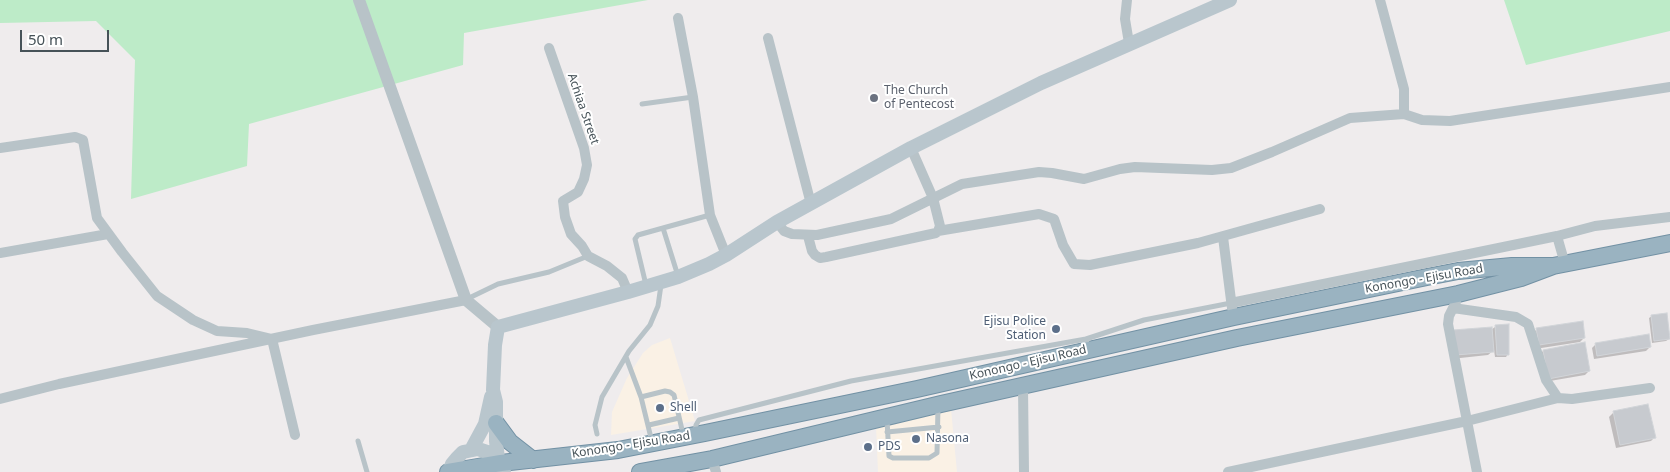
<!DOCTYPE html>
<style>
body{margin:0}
#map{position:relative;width:1670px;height:472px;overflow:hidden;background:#efeced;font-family:"Noto Sans",sans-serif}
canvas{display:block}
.scale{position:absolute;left:20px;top:30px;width:89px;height:22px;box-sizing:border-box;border:2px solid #465258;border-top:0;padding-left:6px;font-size:15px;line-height:18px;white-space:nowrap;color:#465258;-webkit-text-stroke:4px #fff;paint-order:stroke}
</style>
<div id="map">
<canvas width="1670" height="472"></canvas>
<div class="scale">50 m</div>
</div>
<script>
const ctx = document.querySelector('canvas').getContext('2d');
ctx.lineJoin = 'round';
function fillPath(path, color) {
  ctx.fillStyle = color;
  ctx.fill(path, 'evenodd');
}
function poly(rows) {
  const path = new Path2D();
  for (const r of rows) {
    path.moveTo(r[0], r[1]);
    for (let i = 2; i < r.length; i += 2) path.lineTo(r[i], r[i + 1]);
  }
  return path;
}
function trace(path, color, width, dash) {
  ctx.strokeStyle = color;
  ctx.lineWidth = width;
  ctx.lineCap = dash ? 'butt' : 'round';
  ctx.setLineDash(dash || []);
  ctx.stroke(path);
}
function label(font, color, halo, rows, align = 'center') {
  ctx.font = font + ' "Noto Sans",sans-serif';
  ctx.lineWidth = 4;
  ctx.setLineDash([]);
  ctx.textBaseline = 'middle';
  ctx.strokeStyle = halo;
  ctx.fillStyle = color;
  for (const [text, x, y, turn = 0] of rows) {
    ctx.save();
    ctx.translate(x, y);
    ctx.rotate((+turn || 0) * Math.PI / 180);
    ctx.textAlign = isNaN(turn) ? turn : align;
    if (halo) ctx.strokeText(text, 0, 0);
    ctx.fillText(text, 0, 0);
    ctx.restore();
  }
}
const commercial = poly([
 [670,338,695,421,611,435,612,412,627,378,643,353,652,345],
 [951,409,957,472,878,472,876,426]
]);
const green = poly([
 [0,0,648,0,464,33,463,65,249,124,247,166,131,199,135,60,96,21,0,23],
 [1504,0,1670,0,1670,31,1526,65]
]);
const shadow = poly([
 [1652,316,1669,339,1666,341,1652,343,1649,318],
 [1495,327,1508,354,1506,357,1495,357,1494,350,1488,355,1451,359],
 [1537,329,1584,338,1580,342,1535,349,1533,333],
 [1584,344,1589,371,1585,375,1544,382,1539,355,1543,351],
 [1596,344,1650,347,1646,351,1594,359,1592,348],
 [1647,406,1655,437,1651,441,1616,448,1609,417,1613,413]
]);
const building = poly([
 [1667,313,1670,339,1654,341,1651,315,1667,313],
 [1583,321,1585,338,1539,345,1536,328,1583,321],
 [1509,324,1509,355,1497,355,1495,325,1509,324],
 [1492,327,1494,352,1455,355,1453,330,1492,327],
 [1649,334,1651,347,1597,356,1595,343,1649,334],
 [1585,342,1590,371,1548,379,1543,350,1585,342],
 [1648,404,1656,438,1620,445,1613,411,1648,404]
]);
const service = poly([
 [642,104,693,97],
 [678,276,663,228,710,215],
 [646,285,635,239,638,235,663,228],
 [467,299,498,284,549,272,588,256],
 [1086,339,1144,320,1231,303],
 [626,357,641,397,652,442],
 [641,397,665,391,670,392,674,395,683,434],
 [887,420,889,456,893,458,929,458,937,453,938,407],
 [649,425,679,418],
 [695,432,696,425,699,420,851,381,1086,339,1088,347],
 [887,432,939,427],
 [597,434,595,425,602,397,629,351,650,325,658,306,661,285],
 [358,441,367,472]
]);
const minor = poly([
 [1127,0,1125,19,1129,43],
 [1380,0,1404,89,1404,114],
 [678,18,693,97,710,215,726,255],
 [768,38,811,204],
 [549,48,584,148,587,165,584,179,578,192,563,201,565,217,571,234,582,246,588,256,607,266,622,278,628,292],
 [0,148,75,137,83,140,97,218,122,252,157,296,193,320,217,331,247,333,272,339,295,435],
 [911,148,933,198,940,226,938,231],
 [777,222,784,231,792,234,817,235,891,219,962,184,1039,172,1052,173,1084,179,1120,169,1135,167,1212,170,1231,168,1272,152,1350,118,1404,114,1422,120,1450,121,1670,87],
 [808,236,812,251,815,255,820,258,826,257,936,233,938,231,1039,214,1054,219,1063,245,1074,264,1090,265,1198,243,1320,209],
 [1557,236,1565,264],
 [1223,237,1232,308],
 [0,253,108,234],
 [1456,302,1449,316,1448,324,1477,472],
 [1231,303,1557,236,1595,226,1670,217],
 [1453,308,1516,317,1528,324,1546,380,1558,398,1572,399,1650,388],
 [1023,387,1024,472],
 [0,399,59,384,313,330,466,300],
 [712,459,716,472],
 [1228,472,1467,421,1558,398]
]);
const tertiary = poly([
 [359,0,466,300,498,327]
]);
const secondary = poly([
 [471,450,485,424,491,397],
 [498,459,496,441,496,402,493,390,495,345,498,327,628,292,678,277,709,264,726,255,777,222,911,148,1041,83,1230,0],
 [449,472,452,464,457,458,463,452,478,449,493,454,498,459,504,472]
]);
const trunk = poly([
 [496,423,510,442,533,460],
 [448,472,501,463,618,450,705,433,917,389,1234,317,1427,277,1458,271,1512,266,1553,266],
 [640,472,712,459,941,404,1237,338,1458,294,1521,278,1553,266,1670,243]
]);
const markers = [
 [874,98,5,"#6b7280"],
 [1056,329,5,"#5c6f8a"],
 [660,408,5,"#5c6f8a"],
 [916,439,5,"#5c6f8a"],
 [868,447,5,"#5c6f8a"]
];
const worshipNames = [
 ["The Church",884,91],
 ["of Pentecost",884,105]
];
const streetNames = [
 ["Achiaa Street",583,109,71],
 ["Konongo - Ejisu Road",1424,279,-10],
 ["Konongo - Ejisu Road",1028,363,-13],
 ["Konongo - Ejisu Road",631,445,-9]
];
const serviceNames = [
 ["Ejisu Police",1046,322,"right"],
 ["Station",1046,336,"right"],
 ["Shell",670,408],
 ["Nasona",926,439],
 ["PDS",878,447]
];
fillPath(commercial, '#faf1e5');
fillPath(green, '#bdebc8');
fillPath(shadow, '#0003');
fillPath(building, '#c7cacf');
trace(building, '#d1d4d8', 1);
trace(trunk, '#7291a4', 18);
trace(service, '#b8c3c8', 5);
trace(minor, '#b8c3c8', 10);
trace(tertiary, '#b8c3c8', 12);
trace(secondary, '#b9c6cd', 14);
trace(trunk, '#9ab3c1', 16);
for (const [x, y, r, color] of markers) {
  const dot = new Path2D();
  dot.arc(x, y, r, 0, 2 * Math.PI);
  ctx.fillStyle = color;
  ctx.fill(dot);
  trace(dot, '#fff', 2);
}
label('12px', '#5b616d', '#fff', worshipNames, 'left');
label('12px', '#465258', '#fff', streetNames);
label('12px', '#4e5e75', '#fff', serviceNames, 'left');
</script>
